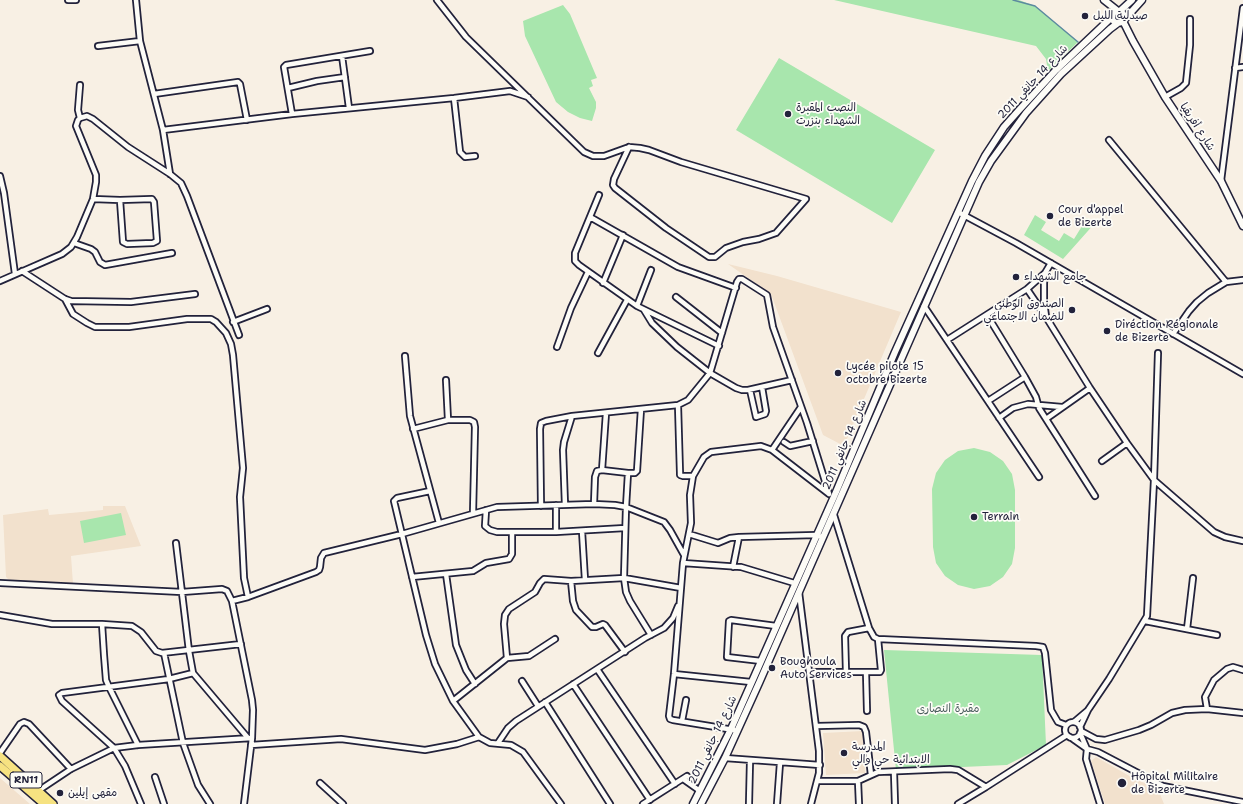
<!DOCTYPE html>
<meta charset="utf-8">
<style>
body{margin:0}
canvas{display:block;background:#f8f0e4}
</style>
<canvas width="1243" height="804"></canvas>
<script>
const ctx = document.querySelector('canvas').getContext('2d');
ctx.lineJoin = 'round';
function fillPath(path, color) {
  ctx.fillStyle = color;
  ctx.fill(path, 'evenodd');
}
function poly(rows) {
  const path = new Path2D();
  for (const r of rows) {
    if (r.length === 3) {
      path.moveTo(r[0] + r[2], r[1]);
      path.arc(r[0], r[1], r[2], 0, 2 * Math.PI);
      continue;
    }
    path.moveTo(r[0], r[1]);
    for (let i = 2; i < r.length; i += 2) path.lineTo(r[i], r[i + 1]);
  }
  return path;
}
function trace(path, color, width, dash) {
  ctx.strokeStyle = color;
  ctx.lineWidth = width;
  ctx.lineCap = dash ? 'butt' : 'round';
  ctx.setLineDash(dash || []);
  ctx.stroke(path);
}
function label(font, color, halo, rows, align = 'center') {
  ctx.font = font + ' "Shantell Sans","Playpen Sans Arabic",sans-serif';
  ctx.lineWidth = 3.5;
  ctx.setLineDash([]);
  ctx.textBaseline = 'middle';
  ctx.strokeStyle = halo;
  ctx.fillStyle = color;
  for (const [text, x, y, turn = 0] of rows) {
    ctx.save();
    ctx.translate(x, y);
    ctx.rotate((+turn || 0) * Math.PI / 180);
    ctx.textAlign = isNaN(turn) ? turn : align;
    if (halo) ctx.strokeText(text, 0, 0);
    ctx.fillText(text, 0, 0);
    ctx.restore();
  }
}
const built = poly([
 [728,264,777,276,901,312,844,446,823,435,771,294],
 [103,506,125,506,141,546,71,556,73,584,9,580,6,577,3,515,48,509,49,515,103,510],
 [863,731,865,773,826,775,823,733],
 [1096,757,1133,778,1158,789,1164,804,1105,804,1091,761],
 [0,778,30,804,0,804]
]);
const green = poly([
 [834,0,1019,0,1035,6,1078,42,1048,71,1046,59,1036,46],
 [563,5,570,14,597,78,591,80,593,86,589,88,596,102,596,108,592,121,580,118,568,112,556,102,525,36,523,21],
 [779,58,935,150,892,223,736,130],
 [1035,215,1046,222,1041,230,1059,241,1064,233,1074,239,1087,218,1095,223,1063,259,1024,235],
 [974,448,990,452,1003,461,1012,474,1015,490,1015,548,1012,564,1003,577,990,586,974,589,958,585,945,576,936,563,933,547,932,489,936,473,945,460,958,451],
 [121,513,126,535,84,543,80,521],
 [884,650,1042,655,1046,745,1007,765,896,770]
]);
const stream = poly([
 [1013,0,1035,6,1078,42]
]);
const street = poly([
 [68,0,76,0],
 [136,0,140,41,163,130,170,174],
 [437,0,466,37,584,152,593,156,604,156,629,147],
 [98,46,140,41],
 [342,56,349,108],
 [1235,68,1243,67],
 [288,88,317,81,345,77],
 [154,94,238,82,240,84,247,120],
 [1165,97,1181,88,1186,83,1190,45,1190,19],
 [454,98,460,152,465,157,475,156],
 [292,114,284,67,286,65,370,51],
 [80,118,78,110,80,85],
 [163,130,292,114,454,98,510,91,528,97],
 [1109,140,1226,282],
 [629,147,640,148,649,150,681,162,806,199,776,233,759,239,743,242,726,248,715,257,709,257,666,228,615,188,613,185,614,179,629,147],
 [0,176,4,193,15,274],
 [1221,181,1243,8],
 [599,195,575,253,575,261,579,265,637,306,719,346],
 [93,199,120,200,152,199,154,202,157,241,153,243,127,244,123,242,120,200],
 [958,212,1016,243,1243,374],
 [590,217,678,267,736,288],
 [74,243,91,249,95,252,100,262,105,265,172,253],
 [22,271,65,299,71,301,131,302,195,294],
 [1045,273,1044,283,1044,302,1046,316],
 [0,281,62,254,71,247,77,237,93,199,96,182,96,175,76,126,78,120,80,118,87,116,93,119,128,147,170,174,181,183,187,196,239,335],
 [603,283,623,235],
 [1027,289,1046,317,1090,388,1127,443,1154,480,1214,532,1225,537,1243,541],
 [676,297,722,333],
 [65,299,73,314,87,323,95,327,129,327,187,319,211,319,216,322,226,333,231,344,233,355,243,468,240,497,244,578,248,597],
 [637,306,651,270],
 [924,306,1039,477],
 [644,310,652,323,677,347,710,373,736,388,742,390,748,390,792,380],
 [987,315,1025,377,1036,397,1039,408,1095,496],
 [233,322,267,309],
 [1173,334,1189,311,1197,302,1208,293,1226,282,1243,280],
 [947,340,1027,289,1045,273,1051,263],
 [557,347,571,308,588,272],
 [598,353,627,300],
 [405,356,410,416,439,523],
 [446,380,448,420],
 [750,390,756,417,765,414,766,411,762,387],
 [988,401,1025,377],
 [678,405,680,473,680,475,683,476,693,476],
 [999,418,1013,408,1028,404,1062,407],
 [1046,419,1090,388],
 [413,429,448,420,470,420,474,422,475,427,473,513],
 [784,442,790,446,813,441],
 [772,450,801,407],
 [1102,461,1127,443],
 [602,470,606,413],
 [628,473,626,507,624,578,626,592,630,601,651,635],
 [430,491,397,498,394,501,426,635,435,664,453,701,479,737,490,743,511,745,523,752,561,804],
 [594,504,595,477,597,471,602,470,628,473,635,473,637,471,641,409],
 [556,505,556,532],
 [565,505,563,450,564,442,572,416],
 [541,506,540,429,541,423,546,421,572,416,678,405,688,400,710,373,737,282,739,279,742,279,767,295,773,327,807,423,829,494],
 [486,510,485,526,490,530,497,532,556,532,625,528],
 [834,515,869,628,874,637,878,639,1036,646,1043,647,1045,653,1051,710,1058,722,1066,725],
 [582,531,585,580],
 [689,534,718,543,730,538,739,537,816,535,819,536],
 [176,543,189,651,193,673,248,738],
 [683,563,741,567,794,583],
 [733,567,739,537],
 [446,574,456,645,466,670,475,684],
 [412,577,473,571,486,563,509,559,512,554,512,533],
 [571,581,573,601,576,610,592,627,596,627,603,624,605,625,625,652],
 [0,583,182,592,222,589,227,591,232,601],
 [799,592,819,751,819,773,811,804],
 [0,615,52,624,102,624,132,626,141,632,156,651,162,653,241,644],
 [1145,621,1217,635],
 [102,624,104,655,106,680,109,687,138,745],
 [1187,629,1193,578],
 [164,653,183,743,198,785,210,804],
 [507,658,504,624,505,615,509,609,535,592,540,583,544,579,571,581,624,578,681,588],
 [761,661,727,657,729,621,731,620,776,626],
 [597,669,675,784],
 [809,672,880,672,881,670,878,639],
 [846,672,845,636,848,632,869,628],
 [866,672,867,711],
 [674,674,751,682],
 [522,681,538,706],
 [573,684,650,800],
 [453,701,507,658,529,656,555,639],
 [545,702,610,804],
 [1207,709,1205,697,1214,680,1227,669,1233,667,1243,670],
 [682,721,686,700],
 [1074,722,1087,711],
 [1073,730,8],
 [817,726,859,725,864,727,866,732,871,775],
 [1080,727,1088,710,1109,679,1147,616,1154,480,1158,353],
 [734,730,673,720,670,719,669,716,674,674,683,563,691,523,690,495,693,476,704,457,711,452,761,446,772,450,829,494],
 [1081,731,1096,739,1105,740,1139,730,1151,725,1172,713,1185,710,1207,709,1243,713],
 [1080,733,1087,749,1086,759,1100,804],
 [1070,737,1087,749,1098,752,1163,786,1243,802],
 [498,743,508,728,516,721,645,638,664,628,673,618,678,606],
 [251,745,341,739,425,750,457,744,479,737],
 [0,753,20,724,24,722,29,724,71,769],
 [725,758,820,765],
 [894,772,895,804],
 [155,777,164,804],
 [683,779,700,791],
 [817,781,858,781,878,772,950,769,958,770,986,787],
 [858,781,859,804],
 [320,783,343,804],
 [38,791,71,769,114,748,138,745,252,738],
 [141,804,125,766,114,748,62,701,59,695,62,693,169,679,193,673],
 [244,804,252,738,253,710,252,700,232,601,248,597,316,572,319,570,320,567,321,558,324,553,402,534,497,507,594,504,615,505,626,507,664,522,670,530,684,555],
 [643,804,687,776],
 [749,804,750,761],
 [777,804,780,763],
 [958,804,986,787,1067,735]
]);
const secondary = poly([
 [1104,0,1118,11],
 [1118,17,6],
 [1120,11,1132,0],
 [1124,20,1142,0],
 [1123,21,1133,41,1165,97,1221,181,1243,226],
 [693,804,731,729,836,492,895,352,972,181,985,156,1004,127,1020,109,1056,70,1112,17],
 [701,804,725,758,759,683,979,182,991,161,1026,113,1061,74,1110,29,1118,23]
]);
const primary = poly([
 [0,756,53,804],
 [0,766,44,804]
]);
const markers = [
 [1085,16,4,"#22223b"],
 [788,114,4,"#22223b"],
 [1050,216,4,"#22223b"],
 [1016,277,4,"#22223b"],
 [1072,310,4,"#22223b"],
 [1107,331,4,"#22223b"],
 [838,373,4,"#22223b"],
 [974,517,4,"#22223b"],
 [772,668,4,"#22223b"],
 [844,753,4,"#22223b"],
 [1122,783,5,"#22223b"],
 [60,793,4,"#22223b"]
];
const shields = [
 [26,780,32]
];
const shieldNames = [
 ["RN11",26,780]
];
const poiNames = [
 ["صيدلية الليل",1093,16],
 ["النصب المقبرة",796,108],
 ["الشهداء بنزرت",796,121],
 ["Cour d'appel",1058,210],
 ["de Bizerte",1058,223],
 ["جامع الشهداء",1024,277],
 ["الصندوق الوطني",1064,304,"right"],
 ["للضمان الاجتماعي",1064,317,"right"],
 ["Diréction Régionale",1115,325],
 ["de Bizerte",1115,338],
 ["Lycée pilote 15",846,367],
 ["octobre Bizerte",846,380],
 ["Terrain",982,517],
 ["Boughoula",780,662],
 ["Auto Services",780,675],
 ["المدرسة",852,747],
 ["الابتدائية حي والي",852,760],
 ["Hôpital Militaire",1131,777],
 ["de Bizerte",1131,790],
 ["مقهى إيلين",68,793]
];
const streetNames = [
 ["شارع 14 جانفي 2011",1033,82,-47],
 ["شارع أفريقيا",1197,127,57],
 ["شارع 14 جانفي 2011",845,445,-67],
 ["شارع 14 جانفي 2011",713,740,-64]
];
const parkNames = [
 ["مقبرة النصارى",948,709]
];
fillPath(built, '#f2e1cd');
fillPath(green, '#a8e6ad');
trace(stream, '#5c8a9f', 1.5);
trace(street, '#22223b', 8);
trace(secondary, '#22223b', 9);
trace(primary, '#22223b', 10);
trace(street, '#fdfcf7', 4.5);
trace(secondary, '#fdfcf7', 6);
trace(primary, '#f6e281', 7);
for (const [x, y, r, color] of markers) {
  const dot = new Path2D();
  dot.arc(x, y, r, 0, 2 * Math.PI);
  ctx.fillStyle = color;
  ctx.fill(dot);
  trace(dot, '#fdfcf7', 1.5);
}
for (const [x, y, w] of shields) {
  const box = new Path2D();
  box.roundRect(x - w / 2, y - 8, w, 16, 3);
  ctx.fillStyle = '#fdfcf7';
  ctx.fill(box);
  trace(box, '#22223b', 1);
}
label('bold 10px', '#22223b', null, shieldNames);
label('11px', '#22223b', '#fdfcf7', poiNames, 'left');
label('11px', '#22223b', '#fdfcf7', streetNames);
label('11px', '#4a5d5d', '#fdfcf7', parkNames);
</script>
